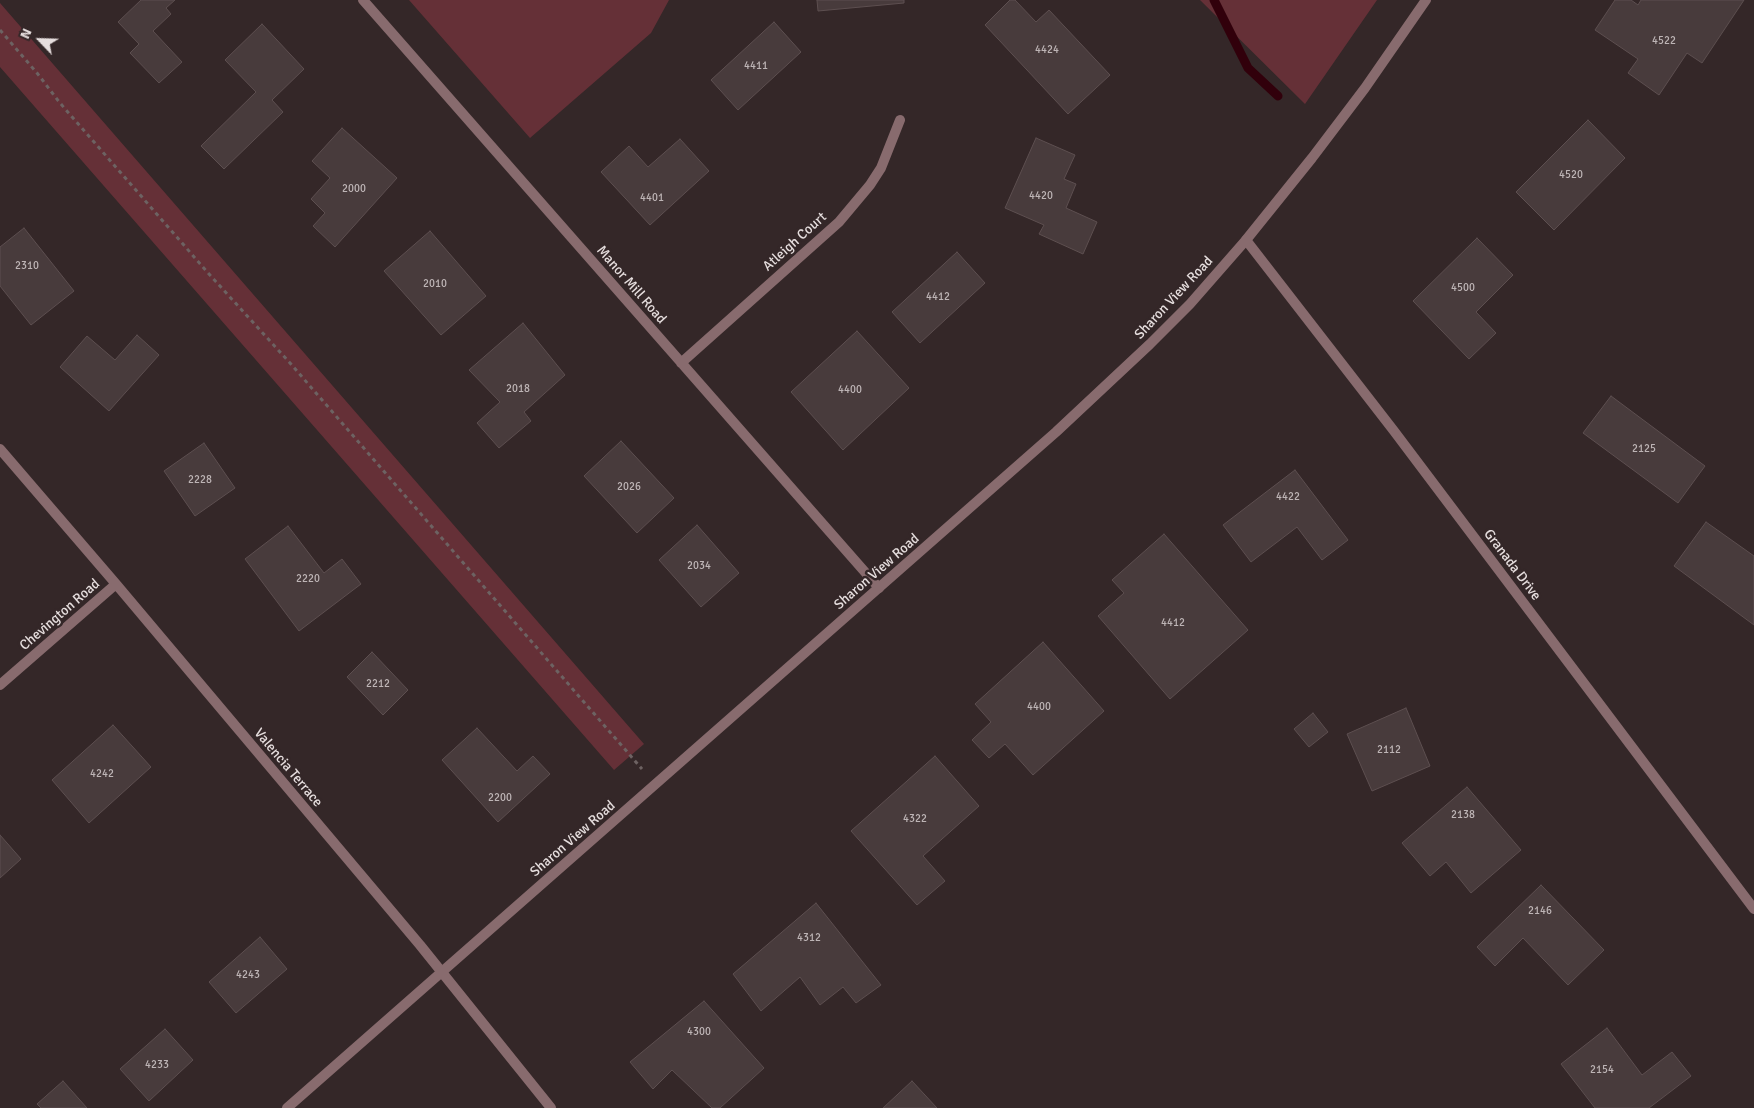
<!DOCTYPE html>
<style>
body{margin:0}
#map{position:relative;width:1754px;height:1108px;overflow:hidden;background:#342728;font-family:Signika,sans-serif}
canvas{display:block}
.north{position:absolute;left:15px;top:15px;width:50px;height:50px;-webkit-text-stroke:4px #342728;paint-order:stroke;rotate:294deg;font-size:14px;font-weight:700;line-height:20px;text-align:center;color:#e6dede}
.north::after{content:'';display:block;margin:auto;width:18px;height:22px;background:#e6dede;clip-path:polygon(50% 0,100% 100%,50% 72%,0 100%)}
</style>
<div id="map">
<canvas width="1754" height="1108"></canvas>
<div class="north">N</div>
</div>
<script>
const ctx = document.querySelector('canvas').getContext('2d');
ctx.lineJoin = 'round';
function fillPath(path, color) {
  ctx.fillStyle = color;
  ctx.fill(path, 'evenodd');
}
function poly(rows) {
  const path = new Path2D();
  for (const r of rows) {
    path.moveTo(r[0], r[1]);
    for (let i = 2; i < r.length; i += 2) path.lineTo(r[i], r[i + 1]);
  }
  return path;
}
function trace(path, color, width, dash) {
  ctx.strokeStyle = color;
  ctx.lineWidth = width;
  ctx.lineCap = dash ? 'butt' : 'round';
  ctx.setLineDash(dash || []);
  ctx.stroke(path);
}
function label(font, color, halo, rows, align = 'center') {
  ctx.font = font + ' Signika,sans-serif';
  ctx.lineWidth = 5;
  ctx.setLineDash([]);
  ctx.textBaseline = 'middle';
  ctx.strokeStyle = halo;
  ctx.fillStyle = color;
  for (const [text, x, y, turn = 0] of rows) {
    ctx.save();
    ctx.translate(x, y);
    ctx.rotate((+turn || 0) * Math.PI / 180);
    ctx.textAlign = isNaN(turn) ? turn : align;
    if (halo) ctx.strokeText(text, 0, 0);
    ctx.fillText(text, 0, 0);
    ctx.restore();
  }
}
const green = poly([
 [409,0,669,0,651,33,530,138],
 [1200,0,1377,0,1305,104],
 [0,3,644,744,614,770,0,67]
]);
const stream = poly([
 [1214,0,1248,68,1278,96]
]);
const building = poly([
 [141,0,175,0,166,8,171,14,153,31,182,62,159,83,130,53,139,44,118,22,141,0],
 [817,0,904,0,904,3,818,11,817,0],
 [1010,0,1015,0,1036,22,1049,10,1110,75,1068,114,985,25,1010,0],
 [1615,0,1631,0,1638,5,1641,0,1744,0,1702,63,1687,53,1659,95,1628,73,1638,59,1595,30,1615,0],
 [774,22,801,52,738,110,711,80,774,22],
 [262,24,304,69,272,100,283,112,224,169,201,146,256,92,225,60,262,24],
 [1588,120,1625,158,1554,230,1516,192,1588,120],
 [342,128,397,178,335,247,313,226,325,213,311,199,330,178,312,161,342,128],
 [1036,138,1075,155,1064,179,1076,184,1066,208,1097,222,1083,254,1039,234,1044,225,1005,208,1036,138],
 [680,139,709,171,650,225,601,172,629,146,648,167,680,139],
 [24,228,74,291,31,325,0,286,0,247,24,228],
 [430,231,486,296,441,335,384,271,430,231],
 [1477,238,1513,275,1476,312,1496,333,1469,359,1413,301,1477,238],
 [957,252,985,283,920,343,892,312,957,252],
 [523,323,565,375,524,412,531,421,499,448,477,423,500,402,469,370,523,323],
 [857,331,909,388,843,450,791,392,857,331],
 [137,335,159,355,109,411,60,367,87,336,115,360,137,335],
 [1611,396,1705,466,1678,503,1583,433,1611,396],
 [621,441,674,498,637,533,584,476,621,441],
 [204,443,235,488,195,516,164,471,204,443],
 [1295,470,1348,540,1322,560,1297,527,1251,562,1223,525,1295,470],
 [1706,522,1754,556,1754,625,1674,566,1706,522],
 [697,525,739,573,701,607,659,560,697,525],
 [288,526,324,573,342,559,361,584,299,631,245,559,288,526],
 [1164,534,1248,630,1170,699,1098,616,1124,593,1112,580,1164,534],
 [1043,642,1104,711,1033,775,1005,744,989,758,972,740,991,722,975,704,1043,642],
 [372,652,408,690,383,715,347,677,372,652],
 [1406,708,1430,766,1372,791,1347,734,1406,708],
 [1313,713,1328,732,1309,747,1294,729,1313,713],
 [113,725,151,767,89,823,52,780,113,725],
 [477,728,517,771,533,756,550,774,498,822,442,760,477,728],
 [935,756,979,806,923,856,945,881,917,905,851,831,935,756],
 [1467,787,1521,850,1471,893,1446,862,1430,876,1402,843,1467,787],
 [0,835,21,859,0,878,0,835],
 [1541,885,1604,950,1568,985,1523,938,1495,966,1477,947,1541,885],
 [816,903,881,985,856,1003,843,987,820,1005,800,977,761,1011,733,974,816,903],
 [260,937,287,969,236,1013,209,982,260,937],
 [704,1001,764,1068,720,1108,712,1108,672,1070,653,1089,630,1062,704,1001],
 [1607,1028,1642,1075,1672,1052,1691,1076,1649,1108,1595,1108,1561,1064,1607,1028],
 [165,1029,193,1060,149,1101,120,1069,165,1029],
 [63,1081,87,1108,41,1108,37,1104,63,1081],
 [912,1081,937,1108,883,1108,912,1081]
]);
const path = poly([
 [0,30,37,73,60,103,209,274,290,363,642,769]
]);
const minor = poly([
 [363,0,879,588],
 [1246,240,1394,431,1754,909],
 [681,363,839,222,870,185,881,168,900,120],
 [0,449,116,584,420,945,551,1108],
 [0,685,116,584]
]);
const tertiary = poly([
 [287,1108,1056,432,1150,344,1190,304,1246,240,1312,158,1365,88,1426,0]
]);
const numberNames = [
 ["4522",1664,41],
 ["4424",1047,50],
 ["4411",756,66],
 ["4520",1571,175],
 ["2000",354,189],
 ["4420",1041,196],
 ["4401",652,198],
 ["2310",27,266],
 ["2010",435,284],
 ["4500",1463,288],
 ["4412",938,297],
 ["2018",518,389],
 ["4400",850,390],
 ["2125",1644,449],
 ["2228",200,480],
 ["2026",629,487],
 ["4422",1288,497],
 ["2034",699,566],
 ["2220",308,579],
 ["4412",1173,623],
 ["2212",378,684],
 ["4400",1039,707],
 ["2112",1389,750],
 ["4242",102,774],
 ["2200",500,798],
 ["2138",1463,815],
 ["4322",915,819],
 ["2146",1540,911],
 ["4312",809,938],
 ["4243",248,975],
 ["4300",699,1032],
 ["4233",157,1065],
 ["2154",1602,1070]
];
const streetNames = [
 ["Atleigh Court",795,242,-42],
 ["Manor Mill Road",631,285,49],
 ["Sharon View Road",1174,298,-47],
 ["Granada Drive",1512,565,53],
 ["Sharon View Road",877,572,-41],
 ["Chevington Road",60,615,-41],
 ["Valencia Terrace",288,768,50],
 ["Sharon View Road",573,839,-41]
];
fillPath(green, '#653037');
trace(stream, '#31000b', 9);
fillPath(building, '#483b3c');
trace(building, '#5d4f50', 1);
trace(path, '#6d6262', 3, [4, 4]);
trace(minor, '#886b6e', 10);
trace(tertiary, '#886b6e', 10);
label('11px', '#beb5b6', null, numberNames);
label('14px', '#e6dede', '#342728', streetNames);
</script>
